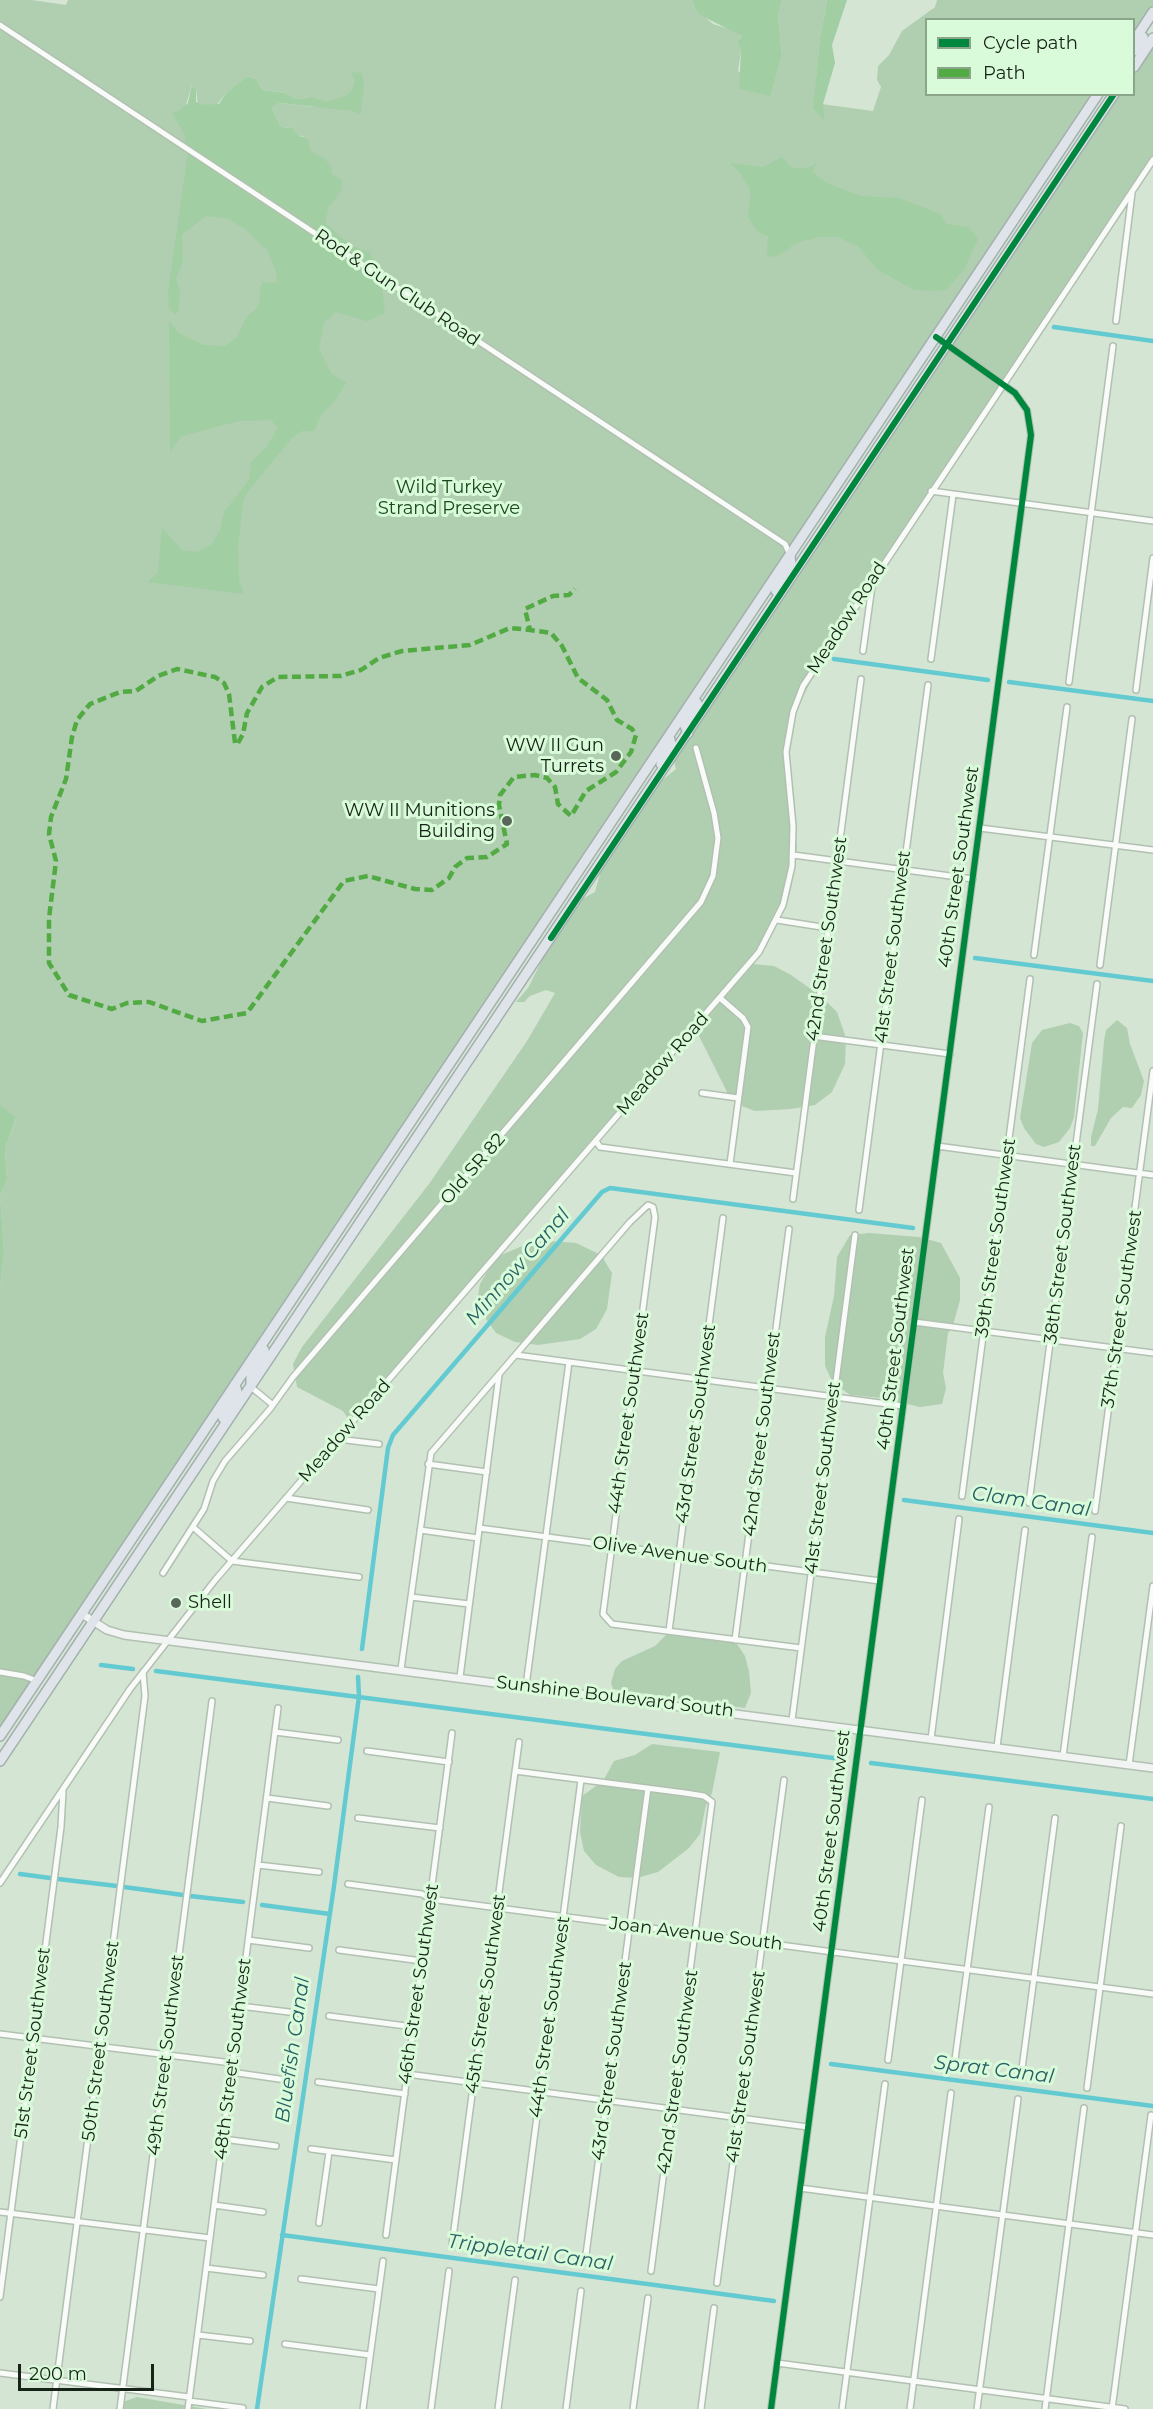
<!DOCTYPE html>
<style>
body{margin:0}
#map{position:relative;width:1153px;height:2409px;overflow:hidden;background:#d4e5d4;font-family:Montserrat,sans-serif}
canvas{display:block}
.legend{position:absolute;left:925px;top:18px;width:210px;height:78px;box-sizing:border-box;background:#d9fbd9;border:2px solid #8ba58b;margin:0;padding:8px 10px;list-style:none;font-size:18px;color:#162317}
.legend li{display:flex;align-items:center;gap:12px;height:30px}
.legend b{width:30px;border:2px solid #8ba58b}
.scale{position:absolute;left:18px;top:2364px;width:136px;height:27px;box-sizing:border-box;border:3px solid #162317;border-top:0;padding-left:8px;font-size:18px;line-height:21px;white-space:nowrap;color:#162317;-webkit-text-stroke:4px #d9fbd9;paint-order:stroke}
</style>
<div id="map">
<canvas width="1153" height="2409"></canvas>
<ul class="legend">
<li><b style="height:8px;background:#00873e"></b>Cycle path</li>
<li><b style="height:8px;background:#51aa42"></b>Path</li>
</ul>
<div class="scale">200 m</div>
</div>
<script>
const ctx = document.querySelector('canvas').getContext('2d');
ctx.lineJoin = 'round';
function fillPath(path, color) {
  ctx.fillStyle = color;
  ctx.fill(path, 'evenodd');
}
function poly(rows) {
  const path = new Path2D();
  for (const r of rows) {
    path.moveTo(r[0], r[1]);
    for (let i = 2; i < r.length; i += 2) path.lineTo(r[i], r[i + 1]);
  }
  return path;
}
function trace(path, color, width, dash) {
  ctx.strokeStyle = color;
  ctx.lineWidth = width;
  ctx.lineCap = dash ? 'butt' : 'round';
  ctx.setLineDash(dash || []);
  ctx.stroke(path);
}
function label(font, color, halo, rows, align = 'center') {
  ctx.font = font + ' Montserrat,sans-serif';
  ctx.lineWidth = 6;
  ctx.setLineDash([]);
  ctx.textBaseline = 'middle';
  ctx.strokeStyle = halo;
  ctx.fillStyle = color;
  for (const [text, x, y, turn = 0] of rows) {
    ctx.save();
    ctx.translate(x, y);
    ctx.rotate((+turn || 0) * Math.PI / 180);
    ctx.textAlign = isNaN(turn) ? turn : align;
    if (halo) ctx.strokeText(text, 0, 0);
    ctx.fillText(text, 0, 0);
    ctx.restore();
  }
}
const green = poly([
 [0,0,32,0,66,5,68,0,689,0,693,1,695,9,713,24,739,32,742,36,737,42,741,51,738,71,771,96,782,55,778,16,782,0,827,0,820,38,814,103,873,111,881,87,877,80,878,66,889,55,902,31,935,7,937,0,1153,0,1153,7,1134,37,1134,20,926,20,926,94,1095,95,0,1732,0,1285,4,1252,0,1195,7,1180,5,1150,16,1119,0,1111],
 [247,76,256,79,262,90,285,93,296,99,311,97,314,100,313,107,279,103,272,108,281,127,293,128,299,136,305,137,185,144,186,105,192,85,196,89,198,105,216,106,226,93],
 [1153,43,1153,155,810,683,793,717,786,758,789,805,797,846,792,883,786,907,752,964,774,966,791,975,822,997,837,1012,846,1038,845,1064,832,1092,815,1105,791,1109,755,1111,739,1105,728,1094,695,1028,349,1420,343,1411,297,1387,293,1364,302,1347,429,1184,527,1041,555,993,546,990,530,996,524,1002,516,1002,528,988,546,952,580,900,595,892,601,870,661,781,676,769,673,759,1117,95,1134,94,1134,72],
 [1117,1020,1127,1028,1130,1044,1144,1081,1141,1095,1132,1108,1123,1107,1111,1118,1095,1146,1091,1146,1091,1137,1098,1109,1104,1041,1106,1030],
 [1070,1023,1079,1026,1083,1033,1074,1117,1070,1128,1059,1142,1044,1147,1036,1144,1024,1128,1020,1118,1032,1043,1042,1030],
 [869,1233,919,1237,941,1243,960,1278,960,1300,953,1325,948,1333,943,1373,946,1388,942,1404,920,1407,882,1398,850,1395,832,1381,825,1366,825,1337,834,1296,837,1257,850,1235],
 [549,1241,576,1243,601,1255,612,1273,607,1309,596,1329,580,1339,538,1345,515,1342,496,1333,484,1316,477,1302,480,1284,494,1260,501,1255,532,1242],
 [668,1633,735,1641,745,1656,749,1671,751,1693,745,1708,613,1689,611,1683,615,1669,622,1661,655,1646],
 [652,1744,720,1752,712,1793,706,1805,700,1834,689,1848,658,1872,637,1878,619,1877,596,1865,584,1851,580,1832,582,1796,603,1781,614,1761,635,1755],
 [137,2397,207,2409,115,2409,120,2403]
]);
const forest = poly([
 [689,0,782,0,778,16,782,55,771,96,739,89,741,51,737,42,742,36,702,16,695,9,693,1],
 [827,0,847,0,832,45,835,63,823,104,824,121,813,108,820,38],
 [351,72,362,73,364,87,360,115,353,111,279,103,272,108,281,127,293,128,299,136,308,139,310,150,326,160,332,168,332,174,342,180,342,189,329,207,325,223,350,245,370,253,381,280,385,313,367,321,336,312,324,323,319,349,331,373,346,383,334,402,321,415,314,431,302,431,292,438,248,491,243,502,238,547,239,581,244,594,148,582,158,572,162,528,182,550,197,552,212,544,220,530,224,512,249,480,251,463,266,447,278,428,271,420,239,421,182,436,170,451,169,321,179,333,203,345,225,346,237,337,246,318,259,305,260,289,263,282,276,283,277,274,267,250,244,228,226,218,206,216,182,235,183,261,176,279,180,291,178,312,175,315,169,308,168,292,188,152,185,150,185,135,172,113,179,111,188,103,192,85,196,89,196,102,204,105,219,104,226,93,247,76,256,79,262,90,285,93,296,99,311,97,326,102,346,96,353,89,355,80],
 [782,157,791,167,800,169,811,167,816,163,813,172,827,183,861,196,899,198,940,214,947,224,968,227,978,239,965,268,946,290,930,291,912,289,877,269,858,246,837,237,819,237,796,243,777,257,767,256,768,236,758,232,748,217,751,192,741,174,730,163,763,167],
 [0,1105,16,1118,5,1150,7,1180,0,1195,4,1252,0,1285]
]);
const canal = poly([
 [1054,327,1153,341],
 [834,659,988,680],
 [1009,682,1153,701],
 [975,958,1153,981],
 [904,1500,1153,1533],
 [362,1649,388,1448,393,1435,602,1192,610,1188,913,1228],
 [101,1665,133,1669],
 [156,1671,841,1759],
 [871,1763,1153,1799],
 [20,1874,50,1878],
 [58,1879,117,1886],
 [124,1887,183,1895],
 [190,1896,243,1902],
 [262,1905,330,1914],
 [831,2064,1153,2106],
 [282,2235,774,2301],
 [257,2409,334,1886,359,1696,358,1677]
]);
const street = poly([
 [0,25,785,544,790,555],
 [1116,321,1132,193],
 [931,491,1153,521],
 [863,651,873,579],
 [931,659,953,495],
 [1069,682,1113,346],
 [1136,690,1153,558],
 [980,828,1153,850],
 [793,855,973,879],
 [777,920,828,928],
 [1034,955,1067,707],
 [1100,965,1132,719],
 [720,998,743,1018,748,1027,730,1164],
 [813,1036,950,1054],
 [702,1093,738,1098],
 [596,1141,600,1147,796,1173],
 [937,1146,1153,1175],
 [793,1199,861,679],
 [859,1210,928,685],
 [914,1322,1153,1353],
 [516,1355,903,1406],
 [251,1387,273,1405],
 [338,1439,379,1444],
 [428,1464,487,1472],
 [962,1496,1030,979],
 [286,1498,368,1510],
 [1029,1503,1097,984],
 [1095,1511,1153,1071],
 [193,1527,232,1561,359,1577],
 [479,1528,880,1581],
 [420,1530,478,1538],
 [163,1573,204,1509,213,1481,225,1461,270,1409,293,1377,701,902,713,876,718,838,714,813,696,748],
 [411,1597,469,1604],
 [669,1631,723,1218],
 [735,1640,789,1229],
 [401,1669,431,1453,630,1222,648,1205,653,1207,655,1217,603,1614,612,1624,801,1648],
 [0,1672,24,1676,37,1681],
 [460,1677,499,1375],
 [526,1686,569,1362],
 [792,1720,855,1235],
 [275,1732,338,1740],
 [931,1739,959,1519],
 [997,1747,1025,1530],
 [367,1751,449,1762],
 [1063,1756,1092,1537],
 [1129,1765,1153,1586],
 [515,1771,685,1793,704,1796,712,1802,651,2271],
 [267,1798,328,1806],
 [358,1818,440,1828],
 [258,1865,319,1872],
 [0,1883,130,1689,216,1579,759,952,783,905,792,866,793,826,786,752,793,712,803,686,1153,160],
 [348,1884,422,1894,430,1899,1153,1994],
 [248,1940,309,1948],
 [339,1950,422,1961],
 [240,2006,297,2013],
 [329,2016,414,2027],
 [0,2034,232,2063],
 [888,2060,922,1800],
 [954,2067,989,1807],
 [231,2072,286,2080],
 [407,2074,808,2127],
 [1021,2076,1055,1818],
 [318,2082,405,2094],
 [1087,2088,1121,1826],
 [223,2139,276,2146],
 [311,2149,396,2160],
 [800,2188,1153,2235],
 [214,2205,263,2212],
 [0,2212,210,2238],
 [319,2223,329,2152],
 [386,2235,452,1733],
 [452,2245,519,1742],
 [519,2254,581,1780],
 [585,2262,648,1788],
 [206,2268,263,2275],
 [301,2279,379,2289],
 [717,2283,784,1780],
 [0,2297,61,1827,63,1791],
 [198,2335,250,2341],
 [285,2344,370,2355],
 [777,2363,1125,2409],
 [0,2373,189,2397],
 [189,2401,243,2408],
 [53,2409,145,1696,143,1672],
 [120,2409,212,1701],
 [188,2409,278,1708],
 [363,2409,383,2261],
 [431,2409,449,2271],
 [498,2409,515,2280],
 [566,2409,581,2291],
 [633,2409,648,2298],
 [701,2409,714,2308],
 [771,2409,1031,435,1027,410,1015,393,936,337],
 [842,2409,885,2084],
 [910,2409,951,2093],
 [977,2409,1018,2099],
 [1045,2409,1084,2108],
 [1112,2409,1151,2115]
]);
const secondary = poly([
 [82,1614,107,1630,124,1635,1153,1768]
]);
const highway = poly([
 [1134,41,1153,12],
 [1134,51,1143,37],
 [1134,67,1153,38],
 [776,591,791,566,790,555],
 [688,733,685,726,697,703],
 [661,764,671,744,669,736],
 [251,1387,251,1374,264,1350],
 [223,1418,237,1392,235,1384],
 [0,1736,1098,94],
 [0,1761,1114,94]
]);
const quiet = poly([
 [235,743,229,694,224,683,215,677,177,669,158,676,136,691,120,692,90,704,77,720,72,737,66,779,51,817,49,834,56,861,49,918,49,963,69,995,112,1009,127,1003,149,1002,202,1021,247,1013,344,881,368,876,415,889,432,890,449,878,455,867,467,858,487,857,507,844,499,805,500,795,514,777,535,775,547,778,555,787,558,804,571,816,586,791,616,772,631,752,636,735,632,729,617,720,607,700,578,678,562,646,551,633,530,630],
 [238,743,243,734,247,713,262,687,278,677,340,676,361,670,379,658,402,651,470,645,510,628,530,630,525,609,553,596,569,595,575,589]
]);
const cycleway = poly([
 [551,938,1114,94],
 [771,2409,1031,435,1027,410,1015,393,936,337]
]);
const markers = [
 [616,756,6,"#586759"],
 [507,821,6,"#586759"],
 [176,1603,6,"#586759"]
];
const streetNames = [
 ["Rod & Gun Club Road",397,288,34],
 ["Meadow Road",847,618,-57],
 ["40th Street Southwest",959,867,-82],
 ["42nd Street Southwest",827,939,-82],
 ["41st Street Southwest",893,947,-83],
 ["Meadow Road",663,1064,-49],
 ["Old SR 82",473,1169,-49],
 ["39th Street Southwest",996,1238,-82],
 ["38th Street Southwest",1063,1244,-83],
 ["37th Street Southwest",1122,1309,-82],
 ["40th Street Southwest",896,1349,-83],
 ["44th Street Southwest",629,1413,-82],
 ["43rd Street Southwest",696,1424,-82],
 ["Meadow Road",345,1431,-49],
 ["42nd Street Southwest",762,1434,-83],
 ["41st Street Southwest",823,1478,-83],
 ["Olive Avenue South",680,1555,8],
 ["Sunshine Boulevard South",615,1697,7],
 ["40th Street Southwest",832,1831,-83],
 ["Joan Avenue South",696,1934,7],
 ["46th Street Southwest",419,1984,-82],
 ["45th Street Southwest",486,1994,-82],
 ["44th Street Southwest",550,2017,-82],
 ["50th Street Southwest",101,2041,-83],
 ["51st Street Southwest",33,2043,-83],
 ["49th Street Southwest",166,2055,-83],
 ["48th Street Southwest",233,2059,-83],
 ["43rd Street Southwest",612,2061,-82],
 ["41st Street Southwest",746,2067,-82],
 ["42nd Street Southwest",678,2072,-82]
];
const parkNames = [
 ["Wild Turkey",449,488],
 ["Strand Preserve",449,509]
];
const poiNames = [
 ["WW II Gun",604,746],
 ["Turrets",604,767],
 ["WW II Munitions",495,811],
 ["Building",495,832],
 ["Shell",188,1603,"left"]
];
const waterNames = [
 ["Minnow Canal",518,1267,-49],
 ["Clam Canal",1031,1502,8],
 ["Bluefish Canal",293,2050,-82],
 ["Sprat Canal",994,2070,7],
 ["Trippletail Canal",530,2253,8]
];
fillPath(green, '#b0ceb0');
fillPath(forest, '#a1cea2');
trace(canal, '#62cad0', 4.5);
trace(street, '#b2c0b2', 8);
trace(secondary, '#b2c0b2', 10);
trace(highway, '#a3afaf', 12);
trace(street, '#f9fbf9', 5);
trace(secondary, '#f1f4f3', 7);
trace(highway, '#dee4e9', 9);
trace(quiet, '#51aa42', 4.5, [9, 4.5]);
trace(cycleway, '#00873e', 6);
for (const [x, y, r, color] of markers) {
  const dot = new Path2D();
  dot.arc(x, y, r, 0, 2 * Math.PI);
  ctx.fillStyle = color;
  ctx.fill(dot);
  trace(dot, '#d9fbd9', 2);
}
label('18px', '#162317', '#d9fbd9', streetNames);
label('18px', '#19481d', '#d9fbd9', parkNames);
label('18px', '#162317', '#d9fbd9', poiNames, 'right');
label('italic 20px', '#286066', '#d9fbd9', waterNames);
</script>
